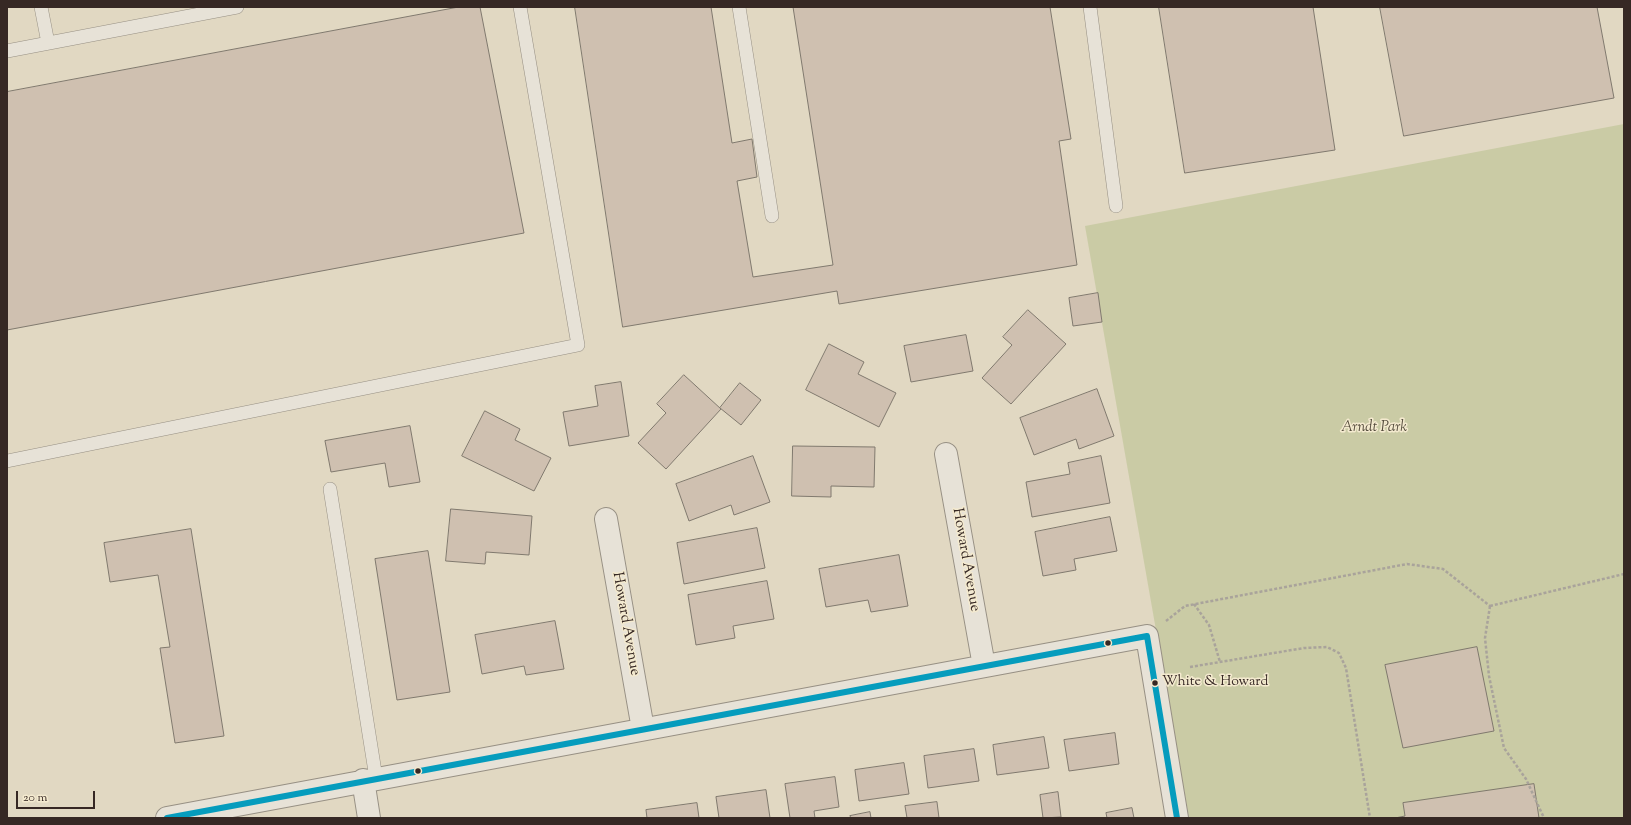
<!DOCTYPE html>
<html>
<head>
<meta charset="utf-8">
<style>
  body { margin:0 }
  #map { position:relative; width:1631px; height:825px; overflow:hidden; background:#e1d8c2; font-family:"Sorts Mill Goudy",serif }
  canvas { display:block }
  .frame { position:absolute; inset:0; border:8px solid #362824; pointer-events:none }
  .scale { position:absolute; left:16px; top:791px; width:79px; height:18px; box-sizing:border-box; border:2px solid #362824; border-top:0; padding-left:5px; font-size:12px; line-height:14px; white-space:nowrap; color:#362824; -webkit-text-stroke:3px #f4eacf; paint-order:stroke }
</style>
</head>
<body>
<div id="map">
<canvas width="1631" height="825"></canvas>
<div class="frame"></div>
<div class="scale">20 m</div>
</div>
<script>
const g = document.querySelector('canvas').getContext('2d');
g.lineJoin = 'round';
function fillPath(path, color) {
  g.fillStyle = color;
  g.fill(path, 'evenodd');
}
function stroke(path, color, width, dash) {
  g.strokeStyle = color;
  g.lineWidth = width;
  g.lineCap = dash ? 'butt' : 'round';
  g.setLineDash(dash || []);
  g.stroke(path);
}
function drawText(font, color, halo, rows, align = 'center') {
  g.font = font + ' "Sorts Mill Goudy",serif';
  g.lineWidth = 3;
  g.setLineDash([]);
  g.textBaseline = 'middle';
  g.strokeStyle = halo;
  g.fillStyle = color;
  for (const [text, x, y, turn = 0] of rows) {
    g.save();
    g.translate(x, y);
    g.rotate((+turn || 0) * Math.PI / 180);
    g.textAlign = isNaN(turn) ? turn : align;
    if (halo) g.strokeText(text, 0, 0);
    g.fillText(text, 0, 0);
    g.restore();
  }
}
fillPath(new Path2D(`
  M1624,124V818H1189L1085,226Z`), '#cacba5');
const building = new Path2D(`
  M459,7H480L524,233L7,330V92Z
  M575,7H711L732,143L752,139L757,177L737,181L753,277L833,265L793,7H1050L1071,139L1059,141L1077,265L839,304L837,291L623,327Z
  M1159,7H1313L1335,150L1185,173Z
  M1380,7H1597L1614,98L1404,136Z
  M1098,293L1102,322L1073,326L1069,298Z
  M1028,310L1066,344L1011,404L982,378L1012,345L1003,337Z
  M966,335L973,371L911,382L904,346Z
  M829,344L864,362L858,374L896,393L879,427L806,390Z
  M684,375L721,409L666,469L638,443L666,413L657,404Z
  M621,382L629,436L569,446L563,412L598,406L595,386Z
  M740,383L761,400L741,425L720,408Z
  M1097,389L1114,436L1079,449L1076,439L1034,455L1020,418Z
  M485,411L520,429L515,440L551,458L534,491L462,456Z
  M410,426L420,482L389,487L385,463L331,472L325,441Z
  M793,446L875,447L874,487L831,486V497L792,496Z
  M753,456L770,502L734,515L731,505L689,521L676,484Z
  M1101,456L1110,503L1032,517L1026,482L1070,474L1068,463Z
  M451,509L532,516L529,555L486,552L485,564L446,561Z
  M1110,517L1117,551L1074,559L1076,570L1043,576L1035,532Z
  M757,528L765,568L684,584L677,543Z
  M191,529L224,736L175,743L160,648L170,647L158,575L110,582L104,543Z
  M428,551L450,692L397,700L375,559Z
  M899,555L908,606L871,612L868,600L826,607L819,569Z
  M767,581L774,619L733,626L735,638L696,645L688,595Z
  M555,621L564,669L526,675L524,666L482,674L475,635Z
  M1477,647L1494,731L1403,748L1385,665Z
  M1115,733L1119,764L1069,771L1064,740Z
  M1044,737L1049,768L997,775L993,745Z
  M974,749L979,781L928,788L924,756Z
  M904,763L909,794L859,801L855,770Z
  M835,777L839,807L814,811L815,818H790L785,784Z
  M1534,784L1539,818H1395L1405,816L1403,803Z
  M766,790L770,818H719L716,797Z
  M1058,792L1061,817L1043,818L1040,795Z
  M937,802L939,818H907L905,806Z
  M697,803L699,818H647L646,810Z
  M1132,808L1134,818H1107L1106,813Z
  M870,812L871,818H851L850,816Z`);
fillPath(building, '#cfc0b0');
stroke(building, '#80796e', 1);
const lane = new Path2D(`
  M41,7L48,43
  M739,7L772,216
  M1090,7L1116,206
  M7,51L237,7
  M7,461L578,345L520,7
  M330,489L376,778`);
const street = new Path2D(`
  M946,454L984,666
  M606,519L643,729
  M363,780L369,818
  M167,818L1147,636L1177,818`);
stroke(lane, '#979084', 14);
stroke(street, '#979084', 24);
stroke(new Path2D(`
  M1194,604L1209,625L1220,662
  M1490,606L1485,638L1489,676L1504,748L1526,779L1544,818
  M1490,606L1624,574
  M1166,621L1185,606L1407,564L1443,569L1490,606
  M1190,667L1304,648L1327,647L1339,653L1346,668L1370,818`), '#a9a39b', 2.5, [3, 2]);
stroke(lane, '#e7e2d7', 13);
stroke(street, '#e7e2d7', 22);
stroke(new Path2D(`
  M1147,636L1177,818
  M167,818L1147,636`), '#059cbd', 6);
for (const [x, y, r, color] of [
  [1108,643,3.5,"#362824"],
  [1155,683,3.5,"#362824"],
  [418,771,3.5,"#362824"]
]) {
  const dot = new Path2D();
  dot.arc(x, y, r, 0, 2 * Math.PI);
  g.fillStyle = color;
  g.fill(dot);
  stroke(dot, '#f4eacf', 1.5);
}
drawText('14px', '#362824', '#f4eacf', [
  ["White & Howard",1162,683]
], 'left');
drawText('italic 15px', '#564e3e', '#f4eacf', [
  ["Arndt Park",1374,428]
]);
drawText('15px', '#362824', '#f4eacf', [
  ["Howard Avenue",965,560,80],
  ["Howard Avenue",625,624,80]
]);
</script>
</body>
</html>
